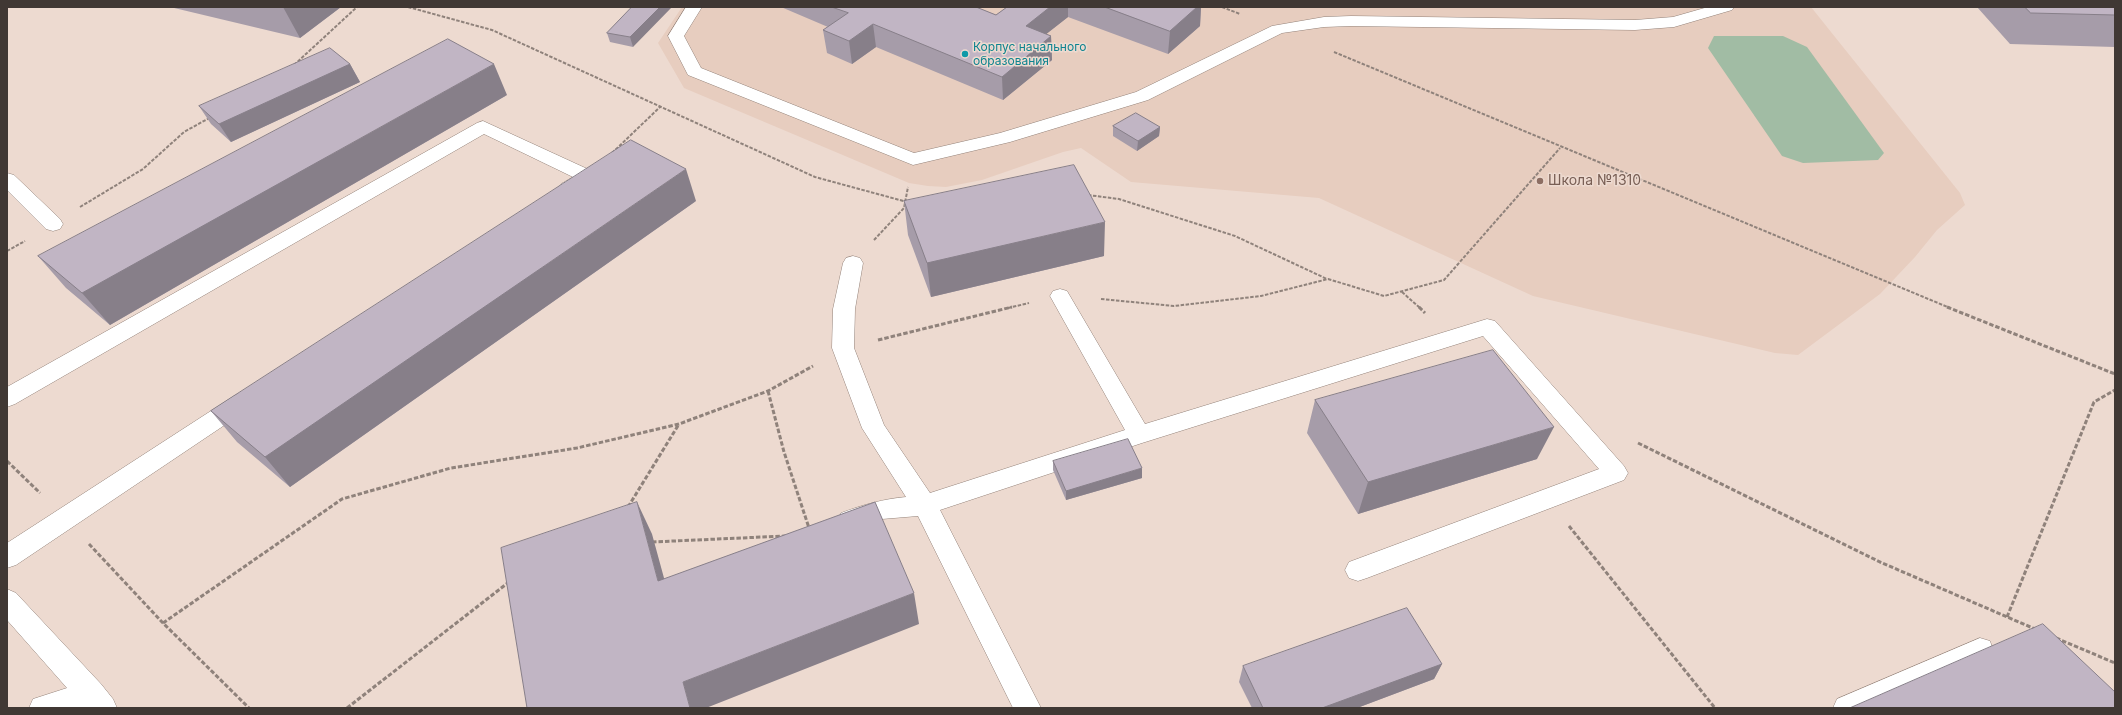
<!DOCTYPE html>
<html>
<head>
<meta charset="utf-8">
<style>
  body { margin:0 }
  #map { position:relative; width:2122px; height:715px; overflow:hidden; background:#eddad0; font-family:Inter,sans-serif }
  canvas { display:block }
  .frame { position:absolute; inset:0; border:8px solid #403834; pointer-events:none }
</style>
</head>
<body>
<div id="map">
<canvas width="2122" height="715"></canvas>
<div class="frame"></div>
</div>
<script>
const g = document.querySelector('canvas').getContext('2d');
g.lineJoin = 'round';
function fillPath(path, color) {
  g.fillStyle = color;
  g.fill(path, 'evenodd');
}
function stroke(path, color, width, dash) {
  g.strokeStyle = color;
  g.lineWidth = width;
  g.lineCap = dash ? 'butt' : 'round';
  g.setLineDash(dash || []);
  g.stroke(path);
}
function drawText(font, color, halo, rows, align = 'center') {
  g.font = font + ' Inter,sans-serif';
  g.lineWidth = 3;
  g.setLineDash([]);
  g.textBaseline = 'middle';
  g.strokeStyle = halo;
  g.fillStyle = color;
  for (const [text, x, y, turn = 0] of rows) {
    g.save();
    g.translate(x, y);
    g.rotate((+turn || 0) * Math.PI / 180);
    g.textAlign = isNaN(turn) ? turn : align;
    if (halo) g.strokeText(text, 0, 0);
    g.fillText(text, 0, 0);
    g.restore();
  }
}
fillPath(new Path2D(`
  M682,7H1811L1960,193L1965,205L1937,230L1915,257L1880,294L1798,355L1775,353L1533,296L1319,198L1131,182L1081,148L1063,152L982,180L946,187L928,186L909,183L684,88L658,43Z`), '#e7cdbf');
fillPath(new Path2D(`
  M1714,36H1783L1807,47L1884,153L1878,160L1803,163L1782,156L1708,48Z`), '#a1bca4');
const minor = new Path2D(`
  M686,7H702L684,36L701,68L914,153L1000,133L1136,92L1272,26L1324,17L1351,16L1635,20L1673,17L1708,7H1734L1732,10L1674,27L1635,30L1351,26L1324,27L1282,33L1148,100L1010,142L913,165L688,75L668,36Z
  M483,121L594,172L596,176C590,186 573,196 561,192L558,188L561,184L573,177L484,134L15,404L7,407V387L477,123Z
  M7,173L14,175L60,219L63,224L60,229L53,231L46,229L7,190Z
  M853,256L860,258L863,263L855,309L854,348L884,425L930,493L1125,430L1050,296L1053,291L1060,289L1067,291L1145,424L1487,319L1495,321L1624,466L1628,473L1624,480L1367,578L1358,581L1349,578L1345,570L1349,562L1599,469L1483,336L1142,443L940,510L1041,708H1013L918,516L882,519L850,530L841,527L838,520L841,513C863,505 883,499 906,497L862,428L832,348L833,309L843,263L846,258Z
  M242,393L250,396L253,402L250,408L16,565L7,568V543L234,396Z
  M7,589L16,593L101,684L113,699L117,708H29L33,699L67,688L7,620Z
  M1980,638L1990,641L1993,650L1990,659L1878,708H1833L1837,699Z`);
stroke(minor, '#94837a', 1);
stroke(new Path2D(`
  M408,7L492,30L815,177L907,202
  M1222,7L1240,14
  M1334,52L1950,308
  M294,65L357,7
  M612,153L660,107
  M1088,195L1119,199L1235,236L1327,279
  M80,207L143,169L184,132L211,117
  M874,240L904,208L908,187
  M7,251L25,241
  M1402,292L1420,308
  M1101,299L1174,306L1261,296L1328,279L1384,296L1444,280L1560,148
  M1008,308L1029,303`), '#8f827b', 2, [3.5, 1.5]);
stroke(new Path2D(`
  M1419,307L1425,313
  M1947,307L2115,374
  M878,340L1012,307
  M768,391L784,452L809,528
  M1638,443L1880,562L2035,629
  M7,461L40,493
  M628,507L679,424
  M1569,526L1715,708
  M652,542L785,536
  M89,544L163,623L249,708
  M2007,617L2094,402L2115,390
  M163,623L342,499L451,468L577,448L679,424L768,391L813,366
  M2056,638L2115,663
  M347,708L509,582`), '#8f827b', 3, [4.5, 2]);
fillPath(minor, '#fff');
fillPath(new Path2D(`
  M170,7H341L300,38Z
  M632,7L633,47L610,42L607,33Z
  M781,7H976L996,15L1007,7H1201L1200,26L1168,54L1068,17L1046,34L1051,36L1052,60L1003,100L876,47L852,64L827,53L823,30L828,27Z
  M1977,7H2115V47L2010,44Z
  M350,64L360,82L231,142L211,124L199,106Z
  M507,95L110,325L66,288L38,256Z
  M1113,126L1160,127L1159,136L1137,151L1113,136Z
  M696,201L290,487L237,442L211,411Z
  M904,201L1104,256L931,297L908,235Z
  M1315,400L1537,459L1358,514L1307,433Z
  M1053,461L1142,478L1066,500L1053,470Z
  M1442,664L1434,679L1357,708H1252L1239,682L1243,666Z`), '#a69ca9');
fillPath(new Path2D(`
  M283,7H341L300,38Z
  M660,7H672L633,47L630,37Z
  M1050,7H1068V17L1026,50V26Z
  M1197,7H1201L1200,26L1168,54L1170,31Z
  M873,24L876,47L852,64L849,41Z
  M1051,36L1052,60L1003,100L1002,77Z
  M350,64L360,82L231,142L219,124Z
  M494,64L507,95L110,325L82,293Z
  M1160,127L1159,136L1137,151L1138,141Z
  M686,169L696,201L290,487L265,457Z
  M1105,222L1104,256L931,297L927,263Z
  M1554,427L1537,459L1358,514L1368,482Z
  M1142,468V478L1066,500V491Z
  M637,502L652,534L673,611L658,581Z
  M914,593L919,624L706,708H690L683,682Z
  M1442,664L1434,679L1357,708H1322Z`), '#877f89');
const building = new Path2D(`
  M632,7H660L630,37L607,33Z
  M832,7H976L996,15L1007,7H1050L1026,26L1051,36L1002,77L873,24L849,41L823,30L848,13Z
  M1105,7H1197L1170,31Z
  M2025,7H2115V15L2031,13Z
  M448,39L494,64L82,293L38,256Z
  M330,48L350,64L219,124L199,106Z
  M1136,113L1160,127L1138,141L1113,126Z
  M631,140L686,169L265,457L211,411Z
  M1074,165L1105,222L927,263L904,201Z
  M1493,350L1554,427L1368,482L1315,400Z
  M1128,439L1142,468L1066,491L1053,461Z
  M637,502L658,581L875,502L914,593L683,682L690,708H527L501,548Z
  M1407,608L1442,664L1322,708H1263L1243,666Z
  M2043,624L2115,692V708H1850Z`);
fillPath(building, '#c1b5c4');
stroke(building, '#877f89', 1);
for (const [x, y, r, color] of [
  [965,54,4,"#0f9aa8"],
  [1540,181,4,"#8d6e63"]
]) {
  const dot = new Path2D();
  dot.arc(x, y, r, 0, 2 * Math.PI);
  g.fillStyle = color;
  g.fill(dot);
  stroke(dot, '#eddad0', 1.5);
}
drawText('12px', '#0d838f', '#eddad0', [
  ["Корпус начального",973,47],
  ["образования",973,61]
], 'left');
drawText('14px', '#785e54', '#eddad0', [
  ["Школа №1310",1548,181]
], 'left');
</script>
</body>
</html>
